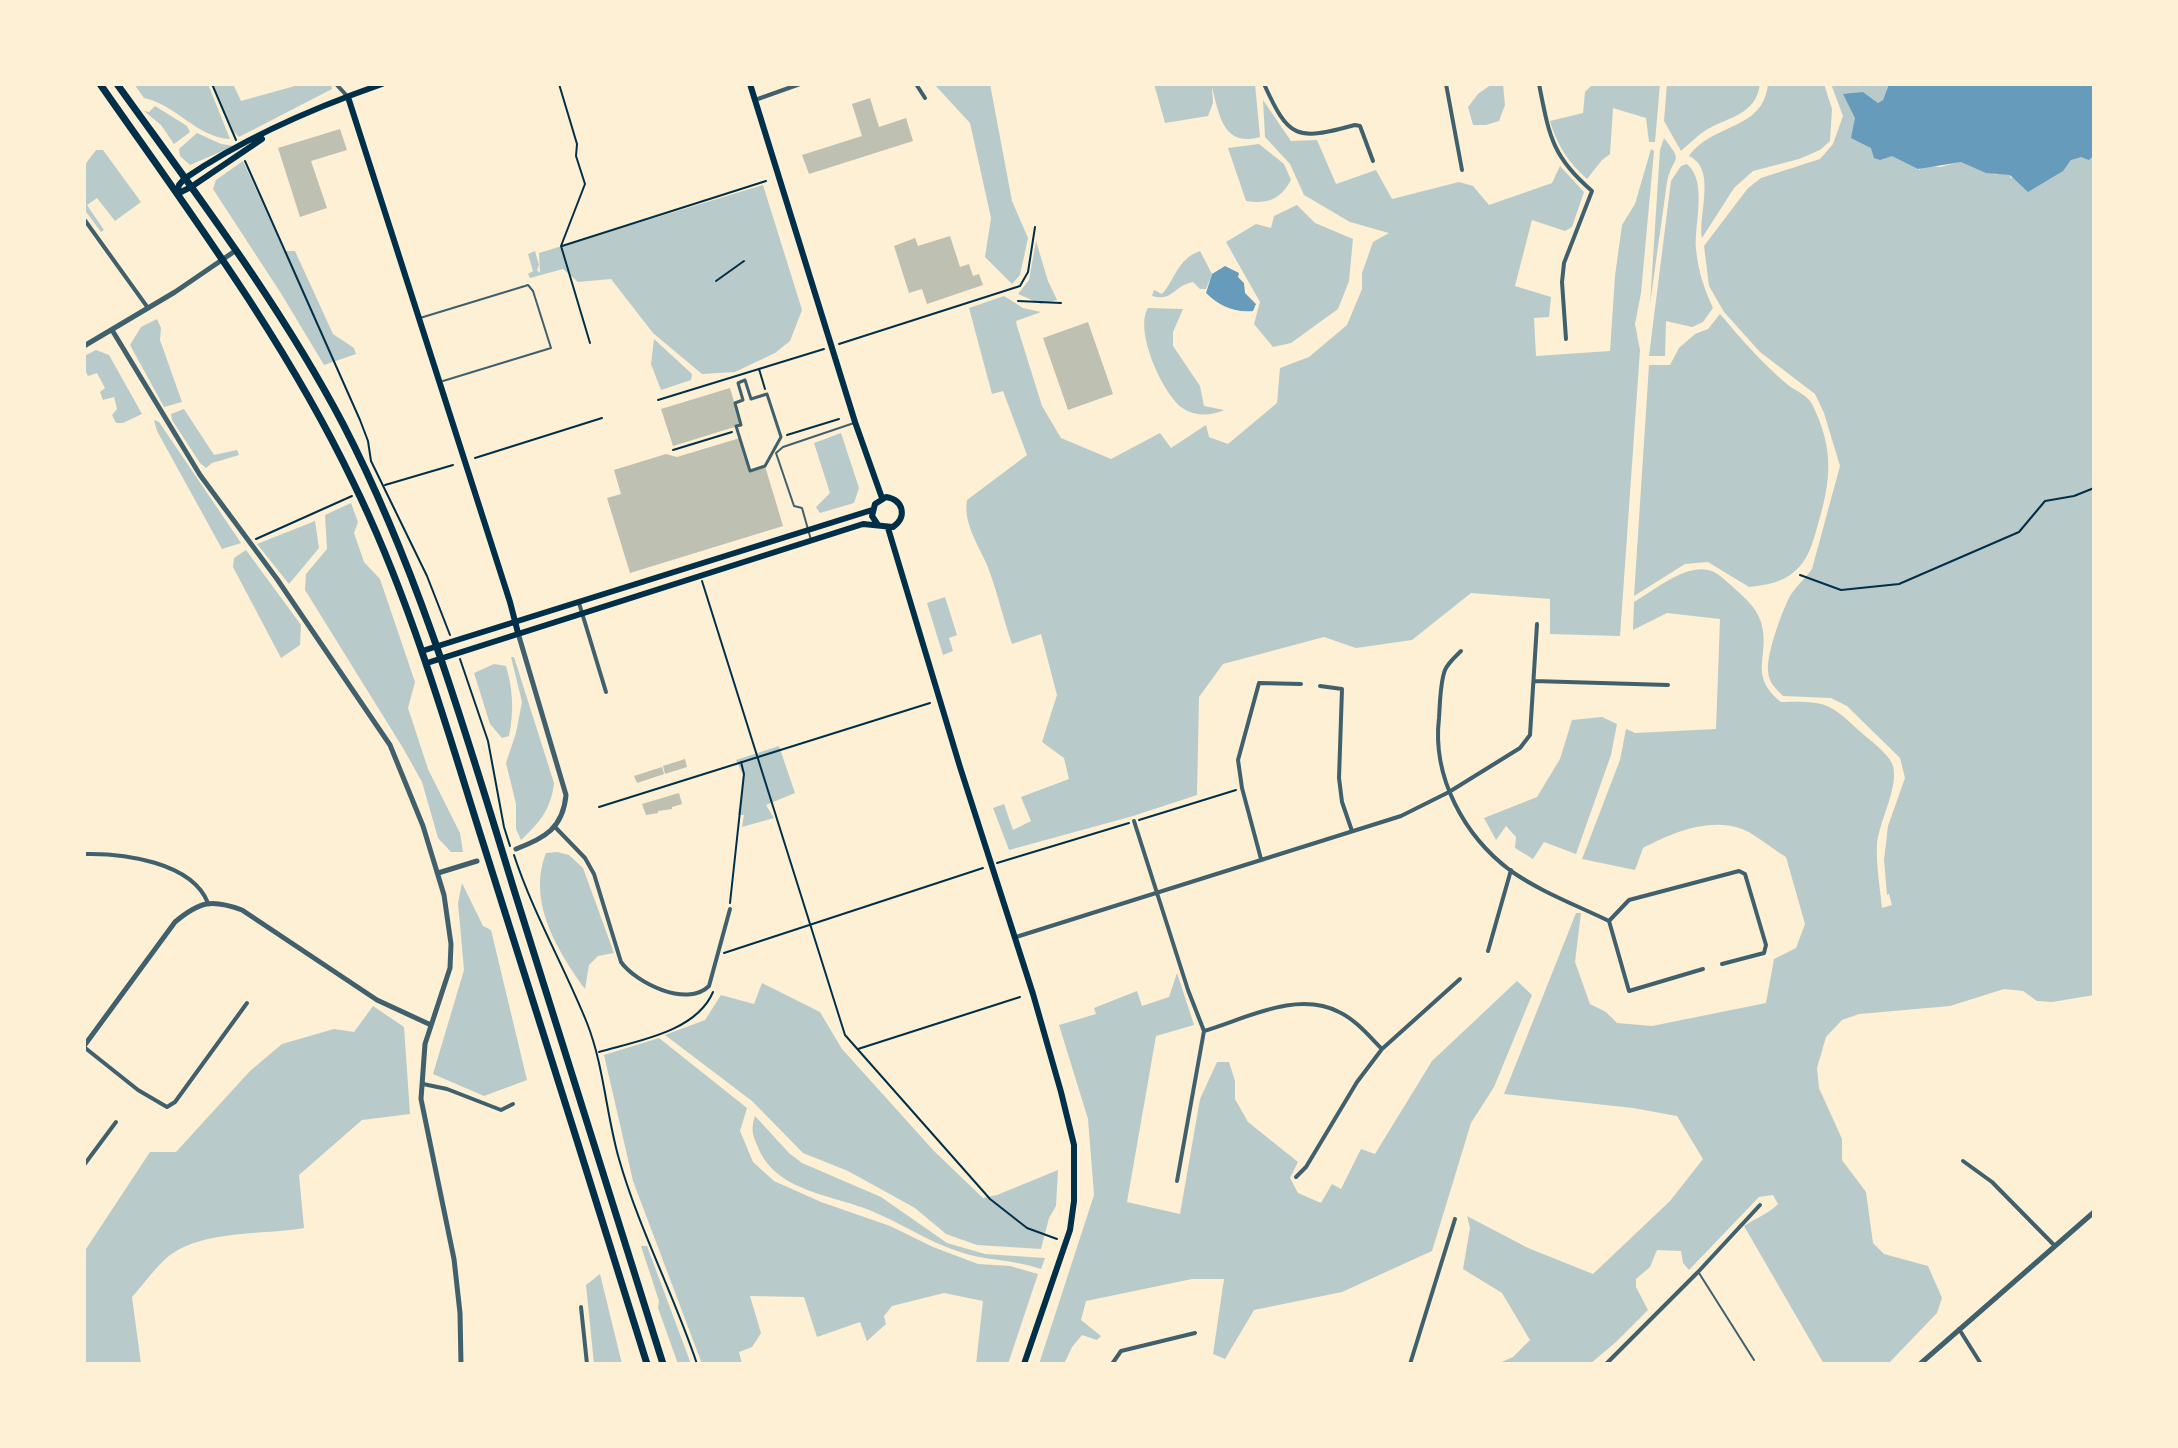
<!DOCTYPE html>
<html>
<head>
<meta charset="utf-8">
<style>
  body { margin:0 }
  #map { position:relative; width:2178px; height:1448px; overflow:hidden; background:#fdf0d5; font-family:Cabin,sans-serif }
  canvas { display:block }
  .frame { position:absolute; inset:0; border:86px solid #fdf0d5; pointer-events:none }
</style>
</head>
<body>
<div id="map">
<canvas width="2178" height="1448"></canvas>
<div class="frame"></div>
</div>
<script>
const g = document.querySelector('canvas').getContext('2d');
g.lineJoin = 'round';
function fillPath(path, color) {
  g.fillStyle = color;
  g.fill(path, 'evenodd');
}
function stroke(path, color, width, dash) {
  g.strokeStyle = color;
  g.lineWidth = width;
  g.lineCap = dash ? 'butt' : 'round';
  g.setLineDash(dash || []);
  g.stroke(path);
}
fillPath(new Path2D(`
  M134,84H208L230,139C198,138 175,104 144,98Z
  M213,84H233L241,101L302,84H331L332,89L239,137L234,132Z
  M934,84H990L1012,201L1028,238L1020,275L1012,284L985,257L991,218L970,123Z
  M1154,84H1255L1260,137C1223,148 1219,114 1212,87L1213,103L1208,116L1165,123Z
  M1492,84H1503L1505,105L1499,121L1486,125H1473L1468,107L1478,94Z
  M1593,84H1660L1655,142H1649L1646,118L1613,108L1610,154L1602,160L1587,179C1568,162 1557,145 1550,121L1583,113L1585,92Z
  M1667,84H1760C1756,115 1728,117 1706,130C1697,136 1689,144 1681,151L1664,121Z
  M1768,84H1824L1832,109L1830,141L1820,150L1799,159L1753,171L1734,188L1702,238C1698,214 1717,169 1689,156C1714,122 1763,131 1768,84Z
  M1831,84H1889L1883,100L1878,103L1863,92L1886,152L1920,170L1921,165L1940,167L1963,161L1984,169V172L1987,171L1997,175L1995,170L2011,175L2010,178L2067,165L2073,158L2094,154V995L2052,1002L2037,1001L2023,991L2004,989L1950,1006L1859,1014L1842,1020L1826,1037L1817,1068L1819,1088L1842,1139V1160L1866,1192L1873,1243L1884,1254L1928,1266L1942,1298L1937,1313L1888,1364H1824L1744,1226C1756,1218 1768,1214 1778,1204L1773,1195L1759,1197L1689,1270L1683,1263L1681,1251L1657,1250L1650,1267L1636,1279V1287L1648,1310L1616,1342L1590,1364H1497L1513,1357L1530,1340L1502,1293L1463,1269L1470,1228L1467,1216L1528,1248L1593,1274L1670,1201L1703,1159L1677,1116L1633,1108L1504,1094L1576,913H1581L1575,962L1590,1004L1606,1012L1617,1023L1652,1026L1766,1003L1774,959L1796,948L1805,924L1786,857C1772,849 1757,835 1742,829C1709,817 1672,833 1643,848L1635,870L1582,859L1620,760L1626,729L1635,733L1716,729L1720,619L1667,613L1633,630L1634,602C1655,590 1684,565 1708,570C1718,572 1727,582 1734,588C1745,598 1756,607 1761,622C1771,656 1747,675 1781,702C1835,700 1831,707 1869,739C1877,746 1890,756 1893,766C1899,788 1878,823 1877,845C1876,866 1880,887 1882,908L1892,905L1889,894L1887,895L1884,860L1888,826L1905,778L1900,758L1847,706L1831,698L1783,696C1776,689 1768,682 1768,670C1767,653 1781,614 1789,598C1794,588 1805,579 1812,569L1840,466L1824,413L1815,394L1760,352L1724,312L1709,286L1704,246L1748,188L1761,178L1820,159L1833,144L1843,116Z
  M1263,100L1291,141L1317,140L1336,184L1376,170L1392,199L1459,182L1473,186L1489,205L1552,183L1560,166L1584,192L1572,227L1565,231L1532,220L1515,286L1551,297L1549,317L1534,318L1536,356L1610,351L1615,276L1622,225L1635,204L1651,149L1654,151L1641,293L1635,324L1640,350L1620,636L1550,634V599L1471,593L1412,640L1356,648L1324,637L1223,664L1199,697L1197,795L1133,816L1009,850L993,808L1004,804L1013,830L1031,821L1021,797L1069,779L1064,758L1042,742L1057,695L1041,634L1012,644C1003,618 997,590 987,565C978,544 963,523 967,500L1027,455L1003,391L992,394L969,308L1004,296L1023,308L1041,312L1016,321L1017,326L1042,406L1061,438L1111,459L1160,433L1171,448L1206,425L1209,437L1228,444L1277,403L1280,368L1309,357L1347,325L1362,289V273L1373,242L1389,233L1350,222L1304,195L1290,164L1265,137Z
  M155,106L187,126L190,132L174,144L161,125L144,111L149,112Z
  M197,133L221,144L234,146L190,165L180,156L179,149Z
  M1664,138C1685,165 1673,154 1667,182L1650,304L1660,150Z
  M1259,144L1284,164L1291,180C1280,200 1268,204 1246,201L1228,148Z
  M96,150H103L141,202L115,221L97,198L87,205L104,230L101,232L84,209V166Z
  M243,161L284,251H295L333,334L354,348L356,354L324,365L282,295L213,189L216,180Z
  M1687,164C1708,182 1694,224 1696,249C1698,270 1704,289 1713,308L1703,322L1692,327L1666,321L1665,356H1649L1671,181L1681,166Z
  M763,185L802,310L790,341L775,353L735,372L702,374L653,333L611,279L578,282L563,269L530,278L528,274L533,271L528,254L535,251L539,265L537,270L540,273L539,253Z
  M1297,205L1315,223L1353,239L1349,281L1338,309L1291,343L1273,347L1254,324L1260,302L1226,242L1256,224L1271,228L1274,216Z
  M1036,241L1048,281L1057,300L1041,304L1018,294L1029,280Z
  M1200,251L1212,274L1206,289H1200L1193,282C1173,286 1173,302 1152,296L1154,290L1162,294C1175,280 1177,259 1200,251Z
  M1148,308L1183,309L1173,332V346L1200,386L1204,406L1224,410C1211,416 1194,417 1181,407C1162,392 1134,330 1148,308Z
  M1720,314C1741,339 1763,364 1788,385C1796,391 1807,395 1812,404C1835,451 1831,480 1817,528C1812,545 1808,560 1795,571C1782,583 1766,585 1749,587L1708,562L1685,564L1634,596L1649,365H1670L1679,348L1695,334L1708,329Z
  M157,319L161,328L160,340L182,402L164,407L130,345L141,327Z
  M654,339L692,374L691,380L661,390L651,364Z
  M96,350L109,355L142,414L123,423H116L112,415L117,409L114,397L103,400L100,392L105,388L97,373L88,376L84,368V356Z
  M184,409L214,455L237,450L239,455L212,463L206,468L200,463L172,420L171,414Z
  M154,420L159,422L241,543L222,549L157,431Z
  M841,433L859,488L854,503L820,513L816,507L830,493L814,443Z
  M351,503L358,522L354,533L364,562L380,579L415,682L408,708L428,769L460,833L463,852H451L438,838L422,782L403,748L305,590L306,574L327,549L325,515Z
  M315,521L319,548L289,584L257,544Z
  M246,550L301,625L300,645L281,658L233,567L234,558Z
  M945,597L957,635L949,638L953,651L943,655L927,603Z
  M511,657H514L554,783C551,809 540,822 521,840L516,829V804L506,763L516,733L522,702Z
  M494,664L506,666C513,690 514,711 509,736L502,738L490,724L474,673Z
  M1602,717L1617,724L1611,755L1576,854L1544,842L1533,859L1515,848L1516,837L1506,826L1496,840L1484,818L1537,797L1560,759L1572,720Z
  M779,746L795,793L766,805L774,818L742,827L744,815H738L743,775L736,760Z
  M557,852L569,855L583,868L614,953L598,956L589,965L585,989C557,950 527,901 546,853Z
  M462,883L483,926L491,930L527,1080L484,1096L433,1074L464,970L458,903Z
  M1177,973L1194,1025L1156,1036L1127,1202L1180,1214L1200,1099L1217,1062H1229L1235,1081V1099L1248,1122L1298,1162L1290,1178L1298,1193L1321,1203L1332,1184L1341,1189L1361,1149L1375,1154L1432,1061L1517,981L1532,995L1494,1087L1471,1123L1432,1251L1342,1292L1254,1310L1225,1359L1213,1354L1224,1279H1192L1086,1301L1081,1320L1101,1336L1097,1340L1082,1335L1072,1347L1064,1364H1039L1094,1195L1088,1119L1059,1025L1096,1014L1094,1008L1137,991L1142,1006L1169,997Z
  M762,983L820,1012L842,1049L934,1151L983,1198L997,1195L1058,1170L1056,1206L1049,1218L1041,1249L977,1245L946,1234L915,1208L848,1171L803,1153L752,1101L665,1035L705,1020L721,995L754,1004Z
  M373,1006L404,1027L410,1114L362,1120L299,1175L304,1228C263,1235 204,1230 170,1255C156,1266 144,1284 132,1297L141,1364H84V1252L150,1152H176L250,1071L282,1044L334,1029L354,1032Z
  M659,1038L747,1108L740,1131L753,1162L774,1181L821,1202L890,1226L933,1247L978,1264L1010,1266L1038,1274L1008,1364H976L983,1301L944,1293L892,1306L884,1316L886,1324L867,1341L860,1322L817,1337L804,1297L750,1296L761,1333L752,1347L739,1352L742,1364H702L633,1181L604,1055Z
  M755,1116L789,1153L802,1163L881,1197L947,1243L985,1254L1045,1258L1041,1269C1013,1259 984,1261 957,1251C928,1241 902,1224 874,1212C833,1194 775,1193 757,1145C752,1134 751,1128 755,1116Z
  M641,1246H647L691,1364H678L658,1308L659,1301Z
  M600,1274L622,1364H594L586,1285Z`), '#b9caca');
fillPath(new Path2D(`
  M1889,84H2094V155L2089,160L2081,157L2071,160L2063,171L2028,192L2010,175L1986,173L1961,162L1918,169L1892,156L1880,160L1874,158L1871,148L1851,138L1855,118L1843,94L1863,92L1878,103L1883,100Z
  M1225,266L1239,273L1238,277L1244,283L1245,293L1256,304L1253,311C1235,313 1219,306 1206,293L1212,274Z`), '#669bbc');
fillPath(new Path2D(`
  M870,98L879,127L906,118L913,141L809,174L802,155L862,136L852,104Z
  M340,129L347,150L311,161L327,208L300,217L278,148Z
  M950,236L960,267L969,264L973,276L979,274L983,285L927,304L922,289L909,293L894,246L915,238L918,246Z
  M1088,322L1113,394L1068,410L1043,338Z
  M730,388L741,425L673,446L661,409Z
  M740,438L750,471L765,466L783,526L630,573L607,498L621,494L614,470L666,454L677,457Z
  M685,759L687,767L665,774L663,766Z
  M662,767L664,774L637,783L634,776Z
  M679,793L682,804L672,807V809L658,811V813L646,815L642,804Z`), '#bec0b2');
stroke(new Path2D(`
  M212,84L236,140
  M559,84L577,144L576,156L585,184L561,246L590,343
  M245,161L360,420L368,441L371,461L427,576L450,635
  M562,246L766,181
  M716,281L744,261
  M1018,301L1061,303
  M839,344L1020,286L1028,272L1035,227
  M759,369L765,389
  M658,400L824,349
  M787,435L839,419
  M673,450L732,432
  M475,458L602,418
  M385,485L453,465
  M256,539L352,496
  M1800,575L1841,590L1899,584L2019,532L2045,501L2074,496L2094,488
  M702,581L845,1035L990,1199L1027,1228L1057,1239
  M460,659L488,741L504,827L510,846
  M599,807L930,703
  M1139,820L1236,790
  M514,855C533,913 564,966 587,1023C604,1066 606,1114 619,1159C639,1229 674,1295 697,1364
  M997,863L1129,823
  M730,903L744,774L741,762
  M724,953L983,868
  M858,1049L1020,997
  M599,1052C637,1041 696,1032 713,992`), '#003049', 2);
stroke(new Path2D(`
  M420,318L525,286L528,285L533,291L551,348L443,381
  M811,540L802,508L794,506L776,453L783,447L854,423
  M1699,1273L1754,1360`), '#3f606c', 2);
stroke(new Path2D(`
  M745,380L751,399L767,394L781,437L765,466L750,471L736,426L741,425L735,403L743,400L738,383Z`), '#3f606c', 3);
stroke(new Path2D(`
  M336,84L348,97
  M916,84L925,98
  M1264,84C1289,139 1296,141 1355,125L1360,126L1373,161
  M1446,84L1462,170
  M1539,84C1549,134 1551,156 1592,191L1564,263L1562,282L1566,339
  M755,100L800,84
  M84,219L148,308
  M579,603L606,692
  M1461,651C1456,656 1448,663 1445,670C1440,683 1440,704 1439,718C1432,777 1464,836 1511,871C1541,892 1576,905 1609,921L1629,900L1739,871L1745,874L1766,945L1764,953L1722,964
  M1534,681L1668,685
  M1320,686L1342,689L1339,778L1342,802L1352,831
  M1134,821L1188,990L1204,1031L1177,1181
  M556,828L585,858L594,874L621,962C636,983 687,1008 709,986L730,909
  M84,854C123,853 192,862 208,903
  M1261,859L1242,788L1238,760L1259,683L1301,684
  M1609,921L1629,991L1703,969
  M1016,937L1401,816L1449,792L1520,748L1530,735L1537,624
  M1488,951L1511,870
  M1204,1031C1245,1019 1297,990 1339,1012C1356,1020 1369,1036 1382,1049
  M84,1047L138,1090L167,1107L175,1102L247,1003
  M423,1084L447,1089L501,1110L513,1104
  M1963,1161L1992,1182L2055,1246
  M84,1165L116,1122
  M1296,1177L1306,1167L1357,1082L1382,1049L1460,979
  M581,1307L587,1364
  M1959,1329L1981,1364
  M1112,1364L1121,1351L1195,1333
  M1410,1364L1455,1219
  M1606,1364L1698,1272L1760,1205`), '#3f606c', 4);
stroke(new Path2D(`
  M112,330L200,475L277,579L390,745L423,826L444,895L451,944L450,968L425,1044L421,1099L454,1259L460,1313L461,1364
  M84,346L175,292L235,251
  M516,849C545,838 563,828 566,795L518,633
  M438,873L477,861
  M84,1046L175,922C200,901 212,899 242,910L377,1000L431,1025
  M1920,1364L2094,1212`), '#3f606c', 5);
stroke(new Path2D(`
  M750,84L855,422L882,498
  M348,97L510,602L518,633
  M174,189L181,192L191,187L262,139
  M177,193L179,185L184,179C242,139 316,107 382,84
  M888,528L960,767L1033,994L1061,1092L1074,1145V1201L1070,1230L1024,1364
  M422,651L872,510
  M427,663L863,524L893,527C907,517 904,500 886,497L875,504L872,516L878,525`), '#003049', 6);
stroke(new Path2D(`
  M100,84C190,213 285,340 353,482C410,598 445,723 484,846C539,1019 593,1191 647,1364
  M117,84C196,194 280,304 343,424C420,573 466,734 515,893C564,1050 614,1207 663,1364`), '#003049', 7);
</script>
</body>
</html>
